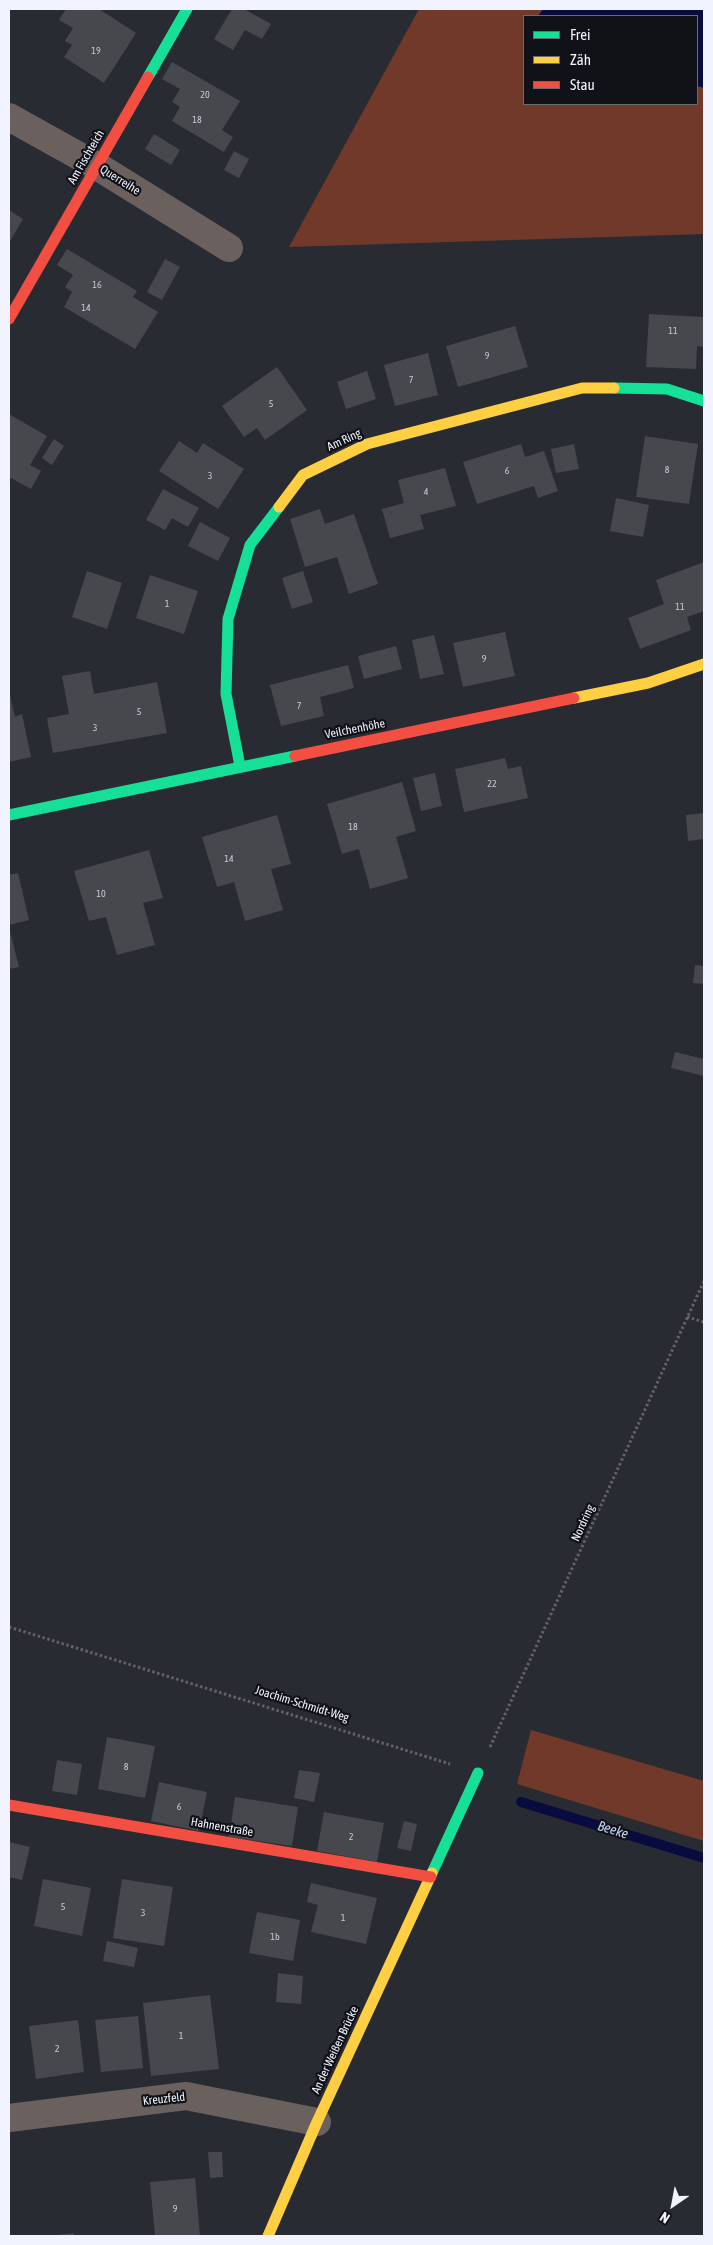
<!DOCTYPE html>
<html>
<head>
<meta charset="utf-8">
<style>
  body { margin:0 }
  #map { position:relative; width:713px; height:2245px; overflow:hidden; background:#292b33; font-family:"Asap Condensed",sans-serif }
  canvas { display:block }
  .frame { position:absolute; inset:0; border:10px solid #f1f4fe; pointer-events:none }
  .legend { position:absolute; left:523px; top:15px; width:175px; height:90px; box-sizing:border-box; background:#101218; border:1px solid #6a6c74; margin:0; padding:6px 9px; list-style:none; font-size:15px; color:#f1f4fe }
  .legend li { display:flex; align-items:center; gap:10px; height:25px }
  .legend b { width:25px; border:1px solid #6a6c74 }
  .north { position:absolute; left:648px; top:2180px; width:50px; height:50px; -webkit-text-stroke:4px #101218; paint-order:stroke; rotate:213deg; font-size:14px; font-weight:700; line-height:20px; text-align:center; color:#f1f4fe }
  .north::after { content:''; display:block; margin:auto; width:18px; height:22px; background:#f1f4fe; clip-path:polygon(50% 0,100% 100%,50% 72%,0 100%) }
</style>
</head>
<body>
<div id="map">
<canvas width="713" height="2245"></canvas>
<div class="frame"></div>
<ul class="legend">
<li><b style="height:6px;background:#16e098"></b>Frei</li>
<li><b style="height:6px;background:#ffcf43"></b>Zäh</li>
<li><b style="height:6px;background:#f24e42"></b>Stau</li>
</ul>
<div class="north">N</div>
</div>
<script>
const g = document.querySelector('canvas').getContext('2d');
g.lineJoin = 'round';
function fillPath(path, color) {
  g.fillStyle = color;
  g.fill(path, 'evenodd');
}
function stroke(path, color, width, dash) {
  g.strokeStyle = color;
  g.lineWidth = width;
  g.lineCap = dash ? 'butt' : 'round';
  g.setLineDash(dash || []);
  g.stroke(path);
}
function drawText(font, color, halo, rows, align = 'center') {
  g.font = font + ' "Asap Condensed",sans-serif';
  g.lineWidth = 4.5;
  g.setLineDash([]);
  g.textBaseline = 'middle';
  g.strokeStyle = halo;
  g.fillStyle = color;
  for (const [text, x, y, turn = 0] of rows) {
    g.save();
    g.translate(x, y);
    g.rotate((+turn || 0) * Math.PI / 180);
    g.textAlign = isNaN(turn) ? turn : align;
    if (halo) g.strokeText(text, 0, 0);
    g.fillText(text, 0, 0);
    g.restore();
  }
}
fillPath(new Path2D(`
  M419,9H704V234L289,247ZM524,16H697V104H524Z
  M531,1730L704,1781V1841L517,1784Z`), '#713929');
fillPath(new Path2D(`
  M543,9H704V88L697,86V16H538Z`), '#090b3e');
stroke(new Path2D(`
  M521,1802L704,1858`), '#090b3e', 10);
fillPath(new Path2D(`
  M66,9H99L136,33L104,83L64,57L72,45L65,41L73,28L59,20Z
  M232,9H244L271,24L262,39L245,30L233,50L214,39Z
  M172,62L240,101L222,130L233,137L224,152L172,121L180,107L172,102L180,89L162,79Z
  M154,134L180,150L171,165L145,149Z
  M234,151L249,159L239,178L224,170Z
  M9,210L23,219L9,243Z
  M67,249L137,291L133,297L158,312L135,349L64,307L72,292L65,287L73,275L57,265Z
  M165,259L180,267L162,300L147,292Z
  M649,314L704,317V347L697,346L696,369L646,367Z
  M515,326L528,367L458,387L446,346Z
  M428,353L438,395L395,406L384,365Z
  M277,367L307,410L265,440L257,428L244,437L222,406Z
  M367,371L376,399L346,409L337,382Z
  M9,414L47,436L30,465L41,471L31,489L9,477Z
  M645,436L698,444L689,504L636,497Z
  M54,439L64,446L52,465L42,458Z
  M179,441L197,453L203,443L244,469L218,509L159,471Z
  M521,444L525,457L544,451L558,491L538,498L534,486L477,504L463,462Z
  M574,444L579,469L556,473L551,449Z
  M445,468L456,506L420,515L424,529L390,538L382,509L404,503L398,480Z
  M163,489L199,508L188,527L172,518L165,530L146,520Z
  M616,498L649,505L643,537L610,531Z
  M320,509L325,524L354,514L378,584L349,594L337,557L305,567L290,519Z
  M200,522L230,538L218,561L188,546Z
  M704,562V611L687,617L691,630L640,649L628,618L664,604L656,580Z
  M87,571L122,583L107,629L72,617Z
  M303,571L313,602L292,609L282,578Z
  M150,575L198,591L184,634L136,618Z
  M505,632L515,676L463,687L453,643Z
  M434,635L444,674L420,679L412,640Z
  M396,646L402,669L364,679L358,656Z
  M348,665L354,688L320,697L324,716L281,726L270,685Z
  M90,671L94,694L157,682L167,733L53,753L47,718L69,714L62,676Z
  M10,695L15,717L22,714L31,757L9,762V696Z
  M505,758L508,769L521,766L528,798L464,812L455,769Z
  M435,773L442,806L421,811L413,778Z
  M402,782L416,831L396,837L408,878L370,889L359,849L342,854L327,804Z
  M704,813V839L688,841L686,815Z
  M277,815L291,864L271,869L283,910L245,921L234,882L217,887L202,837Z
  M149,850L163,898L143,903L155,945L117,955L106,917L89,921L74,871Z
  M18,873L29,920L9,925V875Z
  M9,927L19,967L9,969Z
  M695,965L704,966V984L693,983Z
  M675,1052L704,1059V1076L671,1068Z
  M107,1737L155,1746L145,1798L98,1789Z
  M57,1760L82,1764L77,1795L52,1791Z
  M299,1770L320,1773L314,1802L294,1798Z
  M159,1782L207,1792L199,1831L151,1821Z
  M235,1797L298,1807L292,1846L229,1837Z
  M324,1812L384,1823L377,1862L317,1851Z
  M404,1821L417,1824L411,1851L397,1848Z
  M9,1842L30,1847L22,1880L9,1877Z
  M43,1879L91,1888L82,1936L34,1926Z
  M122,1879L173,1887L164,1946L113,1938Z
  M311,1883L377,1898L366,1944L311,1932L318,1905L307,1902Z
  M257,1912L300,1920L293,1961L249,1953Z
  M107,1941L138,1948L134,1967L103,1961Z
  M278,1973L303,1976L301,2004L276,2002Z
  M210,1995L219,2069L151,2076L143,2003Z
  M138,2016L143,2068L101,2072L95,2020Z
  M78,2020L84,2072L36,2079L29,2026Z
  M208,2152H222L223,2177L210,2178Z
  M195,2178L200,2236H155L150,2182Z
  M74,2233V2236H57V2235Z`), '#46484e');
stroke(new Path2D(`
  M687,1317L704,1322
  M9,1627L450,1764
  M490,1747L704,1281`), '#656163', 3, [2.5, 2.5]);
stroke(new Path2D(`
  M9,117L97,166L229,248
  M9,2118L186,2096L317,2122`), '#6a615f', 28);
stroke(new Path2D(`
  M148,77L187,9
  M614,388L667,389L704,401
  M240,766L226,694L228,619L250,545L279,507
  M9,815L295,756
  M432,1873L478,1773`), '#16e098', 11);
stroke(new Path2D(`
  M279,507L303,475L367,444L582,388H614
  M574,698L648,683L704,664
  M268,2236L317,2122L432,1873`), '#ffcf43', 11);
stroke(new Path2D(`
  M9,319L148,77
  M295,756L574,698
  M9,1805L431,1877`), '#f24e42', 11);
drawText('10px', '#c6c9d2', null, [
  ["19",96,51],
  ["20",205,95],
  ["18",197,120],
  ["16",97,285],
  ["14",86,308],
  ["11",673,331],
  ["9",487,356],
  ["7",411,380],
  ["5",271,404],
  ["8",667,470],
  ["6",507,471],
  ["3",210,476],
  ["4",426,492],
  ["1",167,604],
  ["11",680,607],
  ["9",484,659],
  ["7",299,706],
  ["5",139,712],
  ["3",95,728],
  ["22",492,784],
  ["18",353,827],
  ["14",229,859],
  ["10",101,894],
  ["8",126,1767],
  ["6",179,1807],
  ["2",351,1837],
  ["5",63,1907],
  ["3",143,1913],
  ["1",343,1918],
  ["1b",275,1937],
  ["1",181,2036],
  ["2",57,2049],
  ["9",175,2209]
]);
drawText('12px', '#f1f4fe', '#101218', [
  ["Am Fischteich",86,157,-60],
  ["Querreihe",120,180,32],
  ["Am Ring",344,440,-25],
  ["Veilchenhöhe",355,729,-11],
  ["Nordring",583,1523,-65],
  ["Joachim-Schmidt-Weg",302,1704,17],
  ["Hahnenstraße",222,1827,10],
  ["An der Weißen Brücke",335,2050,-65],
  ["Kreuzfeld",164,2099,-6]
]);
drawText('italic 14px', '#c5d2f6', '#101218', [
  ["Beeke",613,1830,17]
]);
</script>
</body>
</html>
